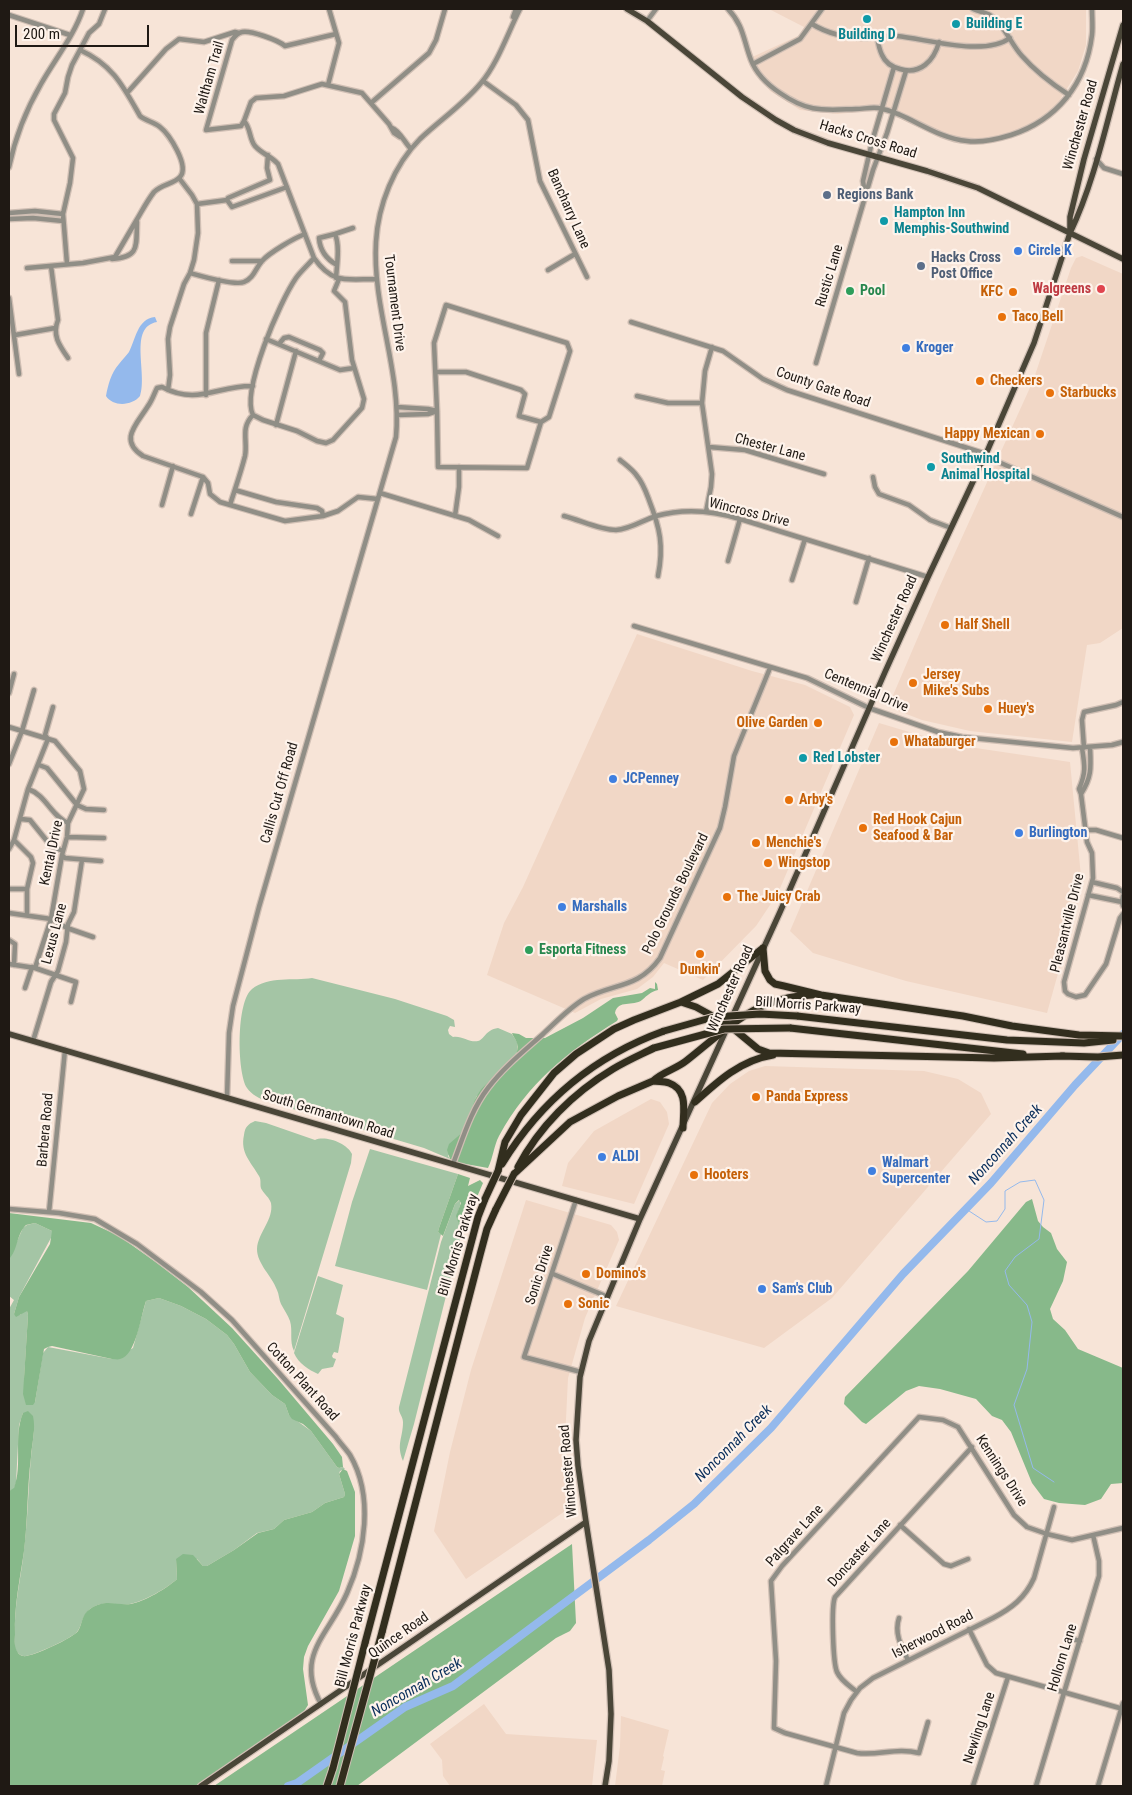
<!DOCTYPE html>
<html>
<head>
<meta charset="utf-8">
<style>
  body { margin:0 }
  #map { position:relative; width:1132px; height:1795px; overflow:hidden; background:#f7e4d7; font-family:"Roboto Condensed",sans-serif }
  canvas { display:block }
  .frame { position:absolute; inset:0; border:10px solid #1f1914; pointer-events:none }
  .scale { position:absolute; left:15px; top:25px; width:134px; height:22px; box-sizing:border-box; border:2px solid #1f1914; border-top:0; padding-left:6px; font-size:15px; line-height:18px; white-space:nowrap; color:#1f1914; -webkit-text-stroke:4px #fef3eb; paint-order:stroke }
</style>
</head>
<body>
<div id="map">
<canvas width="1132" height="1795"></canvas>
<div class="frame"></div>
<div class="scale">200 m</div>
</div>
<script>
const g = document.querySelector('canvas').getContext('2d');
g.lineJoin = 'round';
function fillPath(path, color) {
  g.fillStyle = color;
  g.fill(path, 'evenodd');
}
function stroke(path, color, width, dash) {
  g.strokeStyle = color;
  g.lineWidth = width;
  g.lineCap = dash ? 'butt' : 'round';
  g.setLineDash(dash || []);
  g.stroke(path);
}
function drawText(font, color, halo, rows, align = 'center') {
  g.font = font + ' "Roboto Condensed",sans-serif';
  g.lineWidth = 4.5;
  g.setLineDash([]);
  g.textBaseline = 'middle';
  g.strokeStyle = halo;
  g.fillStyle = color;
  for (const [text, x, y, turn = 0] of rows) {
    g.save();
    g.translate(x, y);
    g.rotate((+turn || 0) * Math.PI / 180);
    g.textAlign = isNaN(turn) ? turn : align;
    if (halo) g.strokeText(text, 0, 0);
    g.fillText(text, 0, 0);
    g.restore();
  }
}
fillPath(new Path2D(`
  M769,9H1086V45L1078,71L1056,106L1032,128L977,143L938,137L893,115L876,110L838,114L800,110L770,91L748,59L800,35L804,27Z
  M1082,256L1123,274V628L1100,643L1087,645L1072,742L970,731L922,720L888,707L939,588L1033,381L1071,268L1076,258Z
  M637,634L752,671L805,685L850,707L854,715L778,893L756,926L703,980L664,963L653,977L637,989L601,999L575,1013L487,975L504,923L523,887Z
  M879,723L916,734L969,747L1070,762L1082,887L1047,1013L906,981L813,953L790,931Z
  M765,1066L924,1071L958,1079L981,1093L991,1114L832,1298L764,1348L616,1306L712,1103L730,1084L749,1071Z
  M651,1099L660,1102L667,1112L669,1124L634,1204L562,1186L568,1163L594,1131Z
  M526,1200L611,1225L617,1232L619,1240L585,1318L568,1378L565,1440L566,1469L571,1507L466,1579L434,1531L450,1452L471,1370Z
  M484,1704L506,1734L597,1740L592,1786H450L443,1776L442,1760L430,1744Z
  M621,1716L669,1730L663,1756L664,1757L661,1770L665,1771L662,1786H615L620,1746Z`), '#f1d7c6');
fillPath(new Path2D(`
  M312,978L395,999L447,1016L454,1020L455,1027L450,1026L448,1030L449,1034L453,1037C461,1035 470,1043 478,1041C484,1040 485,1030 498,1028L512,1034L517,1042V1052L513,1058L476,1097L471,1125L448,1156L450,1159L424,1148L266,1101C259,1098 252,1095 247,1088C237,1072 236,1002 252,989C268,976 294,981 312,978Z
  M255,1121L266,1123L315,1140C325,1135 347,1143 352,1154L351,1163L294,1351C289,1341 293,1331 290,1321C288,1315 284,1310 281,1304C279,1300 279,1294 277,1290C272,1276 257,1264 257,1249C258,1232 274,1220 271,1203C269,1197 265,1195 262,1190C259,1186 262,1181 259,1176C251,1162 240,1153 244,1135C245,1127 248,1124 255,1121Z
  M370,1149L458,1174L439,1228L438,1232L441,1234L427,1290L335,1266L352,1202Z
  M460,1200C462,1207 455,1213 458,1220C459,1224 461,1227 462,1232L414,1424L403,1461C396,1444 403,1438 403,1422C403,1416 398,1413 399,1407L441,1242L455,1204Z
  M35,1223L52,1231V1236L19,1297L14,1314L20,1315L24,1311H27L28,1315L24,1380L35,1402L43,1353L48,1347L112,1359L133,1348L146,1301L159,1298L181,1306L206,1319L227,1335L234,1344L250,1372L272,1395L285,1404L289,1415L311,1431L337,1467L339,1468L343,1467L345,1469L340,1471L339,1474L345,1494L344,1497L325,1503L312,1512L284,1520L274,1529L257,1533L234,1550L207,1566H203L197,1559H176L177,1579C166,1589 144,1601 130,1604C116,1606 104,1599 90,1609C81,1616 83,1624 77,1632C72,1638 29,1658 23,1656C19,1655 16,1651 15,1648C14,1644 15,1637 15,1633C14,1604 21,1578 24,1550C29,1511 28,1471 34,1432L23,1413L19,1425L16,1483L14,1489L9,1491V1309L14,1300L9,1296V1259L23,1228L27,1225Z
  M318,1276L343,1285L336,1314L344,1318V1320L338,1353L334,1352L332,1356L333,1358L336,1359L333,1367L322,1369L318,1374C309,1370 298,1363 294,1353Z`), '#a4c5a5');
fillPath(new Path2D(`
  M655,982L657,984L658,990C650,992 648,995 642,1000C633,1007 618,999 615,1013L618,1019L617,1021C567,1052 528,1083 499,1136C494,1145 493,1158 488,1168L460,1163L450,1159L447,1150L449,1144L471,1125C471,1113 472,1102 480,1091C489,1078 522,1063 517,1043C516,1040 513,1036 512,1033L519,1034L526,1038H545L583,1018L613,998L642,993L650,988L655,989Z
  M458,1174L470,1178L468,1186L480,1180L483,1183L462,1232L456,1216L461,1203L459,1200L455,1204L443,1236L438,1232L439,1228Z
  M1032,1199L1038,1221L1043,1227L1051,1233L1057,1249L1067,1262L1063,1281L1050,1309L1053,1319L1065,1330L1078,1349L1123,1368V1483L1111,1484L1101,1499L1085,1505L1059,1503L1044,1499L1032,1483L1011,1432L1002,1420L992,1416L976,1399L940,1389L919,1386L906,1391L866,1424L862,1422L844,1404L845,1397L968,1271L1026,1202Z
  M9,1213L91,1223L119,1236L157,1263L188,1287L232,1328L278,1379L333,1444L342,1457L343,1467L339,1468L337,1467L311,1431L303,1424L292,1419L289,1415L285,1404L272,1395L250,1372L234,1344L227,1335L206,1319L181,1306L159,1298L146,1301C141,1315 136,1356 120,1359C118,1360 115,1359 112,1359L52,1346L48,1347L44,1349L35,1402L33,1405H26L23,1394L28,1315L27,1311L16,1317L14,1314L19,1297L50,1244L52,1231L35,1223L26,1225C16,1235 18,1250 9,1259Z
  M28,1411L33,1416C36,1430 32,1442 31,1457C27,1488 28,1520 24,1551C20,1579 14,1606 15,1634C15,1638 14,1644 16,1649C17,1652 20,1656 23,1656C30,1658 73,1638 78,1631C83,1623 81,1615 90,1609C106,1598 116,1606 131,1604C145,1601 166,1589 177,1579L176,1559L183,1554L193,1555L203,1566H207L234,1550L258,1533L274,1529L284,1520L312,1512L325,1503L344,1497L345,1494L339,1474L343,1469L347,1471L355,1492V1536L339,1591L308,1646L304,1657L303,1669L308,1705L303,1713L200,1786H9V1491L14,1488C23,1464 13,1437 23,1413Z
  M572,1544L576,1623L570,1631L556,1638L357,1786H214Z`), '#87b98a');
fillPath(new Path2D(`
  M155,317L157,322C128,327 148,373 140,396C132,406 113,407 106,396C108,385 111,373 119,364C122,360 126,356 129,352C136,339 137,319 155,317Z`), '#94b9ec');
stroke(new Path2D(`
  M966,1209L986,1222L997,1221L1005,1209V1191L1020,1182L1035,1180L1044,1200L1039,1239L1015,1257L1005,1271L1009,1285L1027,1305L1032,1322L1027,1369L1014,1405L1033,1468L1054,1482`), '#94b9ec', 1);
stroke(new Path2D(`
  M288,1786L297,1783L405,1707L453,1686L649,1540L694,1504L771,1428L903,1274L991,1183L1075,1085L1123,1034`), '#94b9ec', 8);
const minor = new Path2D(`
  M728,9C744,26 743,39 751,60C756,73 768,85 780,93C809,113 823,110 856,109C863,109 871,107 878,108C908,113 934,138 967,141C981,143 998,139 1011,135C1057,120 1086,84 1092,35C1093,27 1092,17 1092,9
  M973,9C978,11 983,12 988,14C1004,23 1010,43 1022,56C1036,72 1052,84 1069,95
  M9,15L70,35
  M513,17L516,9
  M647,21L656,9
  M812,24C828,34 848,38 867,38C877,38 887,35 897,36C927,39 984,57 1010,38
  M336,34L285,46C278,40 250,30 242,32C237,33 235,36 232,40L206,130L241,126L244,121L251,102L256,98L284,96L322,84L362,93L389,124L394,133L400,137
  M877,36C878,43 879,49 882,55C885,62 892,67 900,69C920,75 934,61 939,42
  M753,64L800,39L822,9
  M483,81L516,105L528,120L540,181L587,277
  M328,85L339,43L329,9
  M127,93L166,49L179,39L204,42L235,32L239,33
  M371,103L429,53L436,40L445,9
  M244,121C251,128 249,139 255,146C262,154 271,156 278,164L314,258C333,285 347,279 377,279
  M392,128C399,130 405,143 411,149
  M1096,159L1104,168L1123,174
  M9,167C15,138 26,110 41,84C55,59 74,36 83,9
  M865,194L863,181L872,142L894,67
  M227,200L232,207L287,187
  M197,204L227,200L228,198L270,180L267,168L268,155
  M9,213L35,211L63,214
  M9,219L33,218L63,221
  M335,234L353,228
  M112,259C140,257 136,246 137,222
  M232,261H262
  M67,264L63,214L70,183L73,158L54,120V114L65,93L68,77L72,65L89,33L99,24L105,9
  M51,266L58,320C52,335 59,345 68,358
  M27,268L83,263L115,257C122,245 129,233 136,221C142,211 147,201 154,192C162,184 174,184 180,177C190,166 169,134 160,127C154,122 146,121 140,116C123,86 113,65 80,50
  M548,270L575,254
  M190,273C201,276 235,286 244,282C254,278 255,269 262,261C269,253 294,238 305,234
  M336,278C337,264 340,246 335,234L319,238C320,251 326,259 337,265
  M9,298L19,374
  M446,305L567,343L570,351L549,417L541,422L527,468L438,467L437,411L434,343Z
  M631,322L723,351L763,379L787,390L986,454
  M15,335L55,328
  M266,339L340,370L354,368
  M279,344L284,338L289,337L320,350L323,353L319,361
  M816,363L873,170L887,133L906,71
  M436,372H466L521,390L525,394L519,416L541,422
  M253,386C218,385 198,406 162,387L157,388C154,394 152,401 148,406C137,424 118,440 143,456L203,477L208,483L210,494L220,502L285,521L323,516
  M168,390L170,375L168,339L170,327L184,284L190,273L194,260L198,233L197,204L192,195L179,178
  M206,395V333L219,280
  M637,396L668,403H702
  M253,415L263,420L297,431L317,441L326,443L333,440L362,408L364,399L352,360L345,302L334,291L339,279
  M397,415L428,414L437,411L428,409L397,407
  M276,425L296,351
  M709,447L745,450L824,474
  M985,456L1123,517
  M620,460C626,465 633,470 637,476C643,483 646,492 649,500C660,528 664,546 658,576
  M873,477L875,487L879,494L909,505L930,520L951,528
  M235,490L276,502L317,508L322,511L323,516L338,511L358,497L378,499
  M380,493L469,520L498,536
  M162,505L173,466
  M230,505C235,489 241,472 245,456C248,441 240,428 253,415C241,391 280,301 296,278C301,271 308,265 314,258
  M706,512L711,487L712,474L702,403L705,371L712,347
  M191,514L203,477
  M455,516L459,487V467
  M564,516C580,520 600,530 616,530C631,529 643,520 656,516C684,508 714,511 740,519L928,577
  M728,561L740,519
  M792,580L805,539
  M856,602L869,558
  M634,626L807,678L869,708L938,732L962,737L1073,748L1112,745L1123,742
  M9,693L14,674
  M9,727L55,741L80,771L84,789L68,823L67,837L62,855L51,919L35,968
  M1082,748C1085,766 1086,773 1079,789L1081,794C1092,777 1091,767 1090,747
  M1084,748L1082,720L1084,712L1116,705L1123,702
  M9,764L22,731L34,690
  M39,765L47,768L77,805L86,809L104,810
  M28,789C46,795 51,816 68,823
  M1081,794L1087,842L1092,853L1093,878L1064,982L1065,991L1068,994L1076,997L1085,995L1106,964L1120,918L1123,914
  M21,819L30,820L51,846L63,851
  M1086,830H1096L1123,838
  M67,837L104,838
  M14,840L31,857L33,863L27,889V914
  M9,849L14,840L28,789L48,739L45,735L53,707
  M62,855L65,858L101,861
  M1092,882L1117,888L1123,892
  M9,889H27
  M1088,895L1122,902
  M1123,896L1122,902L1123,906
  M9,913L51,919L67,928L93,937
  M9,940L15,944L14,965
  M9,964L35,968L76,982L71,1002
  M25,988L32,967
  M33,1041L51,982L58,971L66,942L68,924L74,912L82,860
  M227,1098L229,1033L233,1006L259,907L396,437C402,372 372,308 376,242C378,205 394,165 420,139C440,120 464,104 481,83C498,63 508,32 520,9
  M453,1164C463,1138 471,1110 488,1088C504,1067 524,1051 543,1034C556,1022 569,1008 584,999C613,983 638,989 660,958L720,828L725,807L734,756L770,668
  M576,1200L524,1357L581,1372
  M9,1209L59,1213L95,1219L137,1244L201,1292L232,1320L336,1437C340,1443 346,1449 350,1455C374,1496 365,1552 347,1593C329,1635 294,1655 321,1704
  M49,1212L65,1050
  M553,1274L608,1297
  M900,1525L944,1564L951,1566L968,1559
  M899,1618C894,1633 901,1646 908,1660
  M969,1629L987,1665L996,1673L1123,1709
  M1069,1638L1080,1641
  M857,1692C850,1686 841,1681 837,1672C833,1663 831,1606 835,1597L972,1447
  M928,1722L919,1753C896,1747 879,1756 857,1753L785,1733L774,1728L776,1661L771,1581L782,1566L919,1417L943,1420L958,1427L1014,1515L1027,1527L1047,1534L1072,1540L1123,1528
  M826,1786L844,1713L851,1700L860,1688L873,1678L993,1618C1012,1608 1025,1598 1034,1578L1054,1507
  M973,1786L1008,1677
  M1036,1786L1099,1576V1561L1093,1535
  M1098,1786L1123,1703`);
const major = new Path2D(`
  M627,9L647,21L742,97L776,120L794,130L828,143L927,171L978,188L1123,259
  M1070,231V217L1084,159L1123,25
  M9,1034L640,1219
  M201,1786L586,1522
  M605,1786L609,1761L611,1714L609,1670L586,1522L578,1466L576,1440L580,1377L589,1341L640,1219L780,912L885,672L928,577L986,454L1034,343L1070,233C1095,181 1107,120 1123,64`);
const highway = new Path2D(`
  M763,948L765,971L770,980L775,984L784,986L821,995L963,1016L1012,1026L1079,1035L1123,1036
  M681,1002L718,984L763,948
  M797,1016L1007,1040L1084,1043L1113,1040
  M790,1028L1023,1054
  M1061,1056L1098,1057L1123,1055
  M653,1081C659,1082 664,1081 669,1083C689,1090 683,1112 683,1128
  M695,1102C718,1081 741,1060 773,1055
  M502,1164C540,1102 595,1056 664,1031
  M518,1167C539,1127 573,1093 613,1069C626,1061 640,1055 654,1048
  M498,1171L505,1142L521,1115L554,1073L576,1054L614,1029L634,1020L681,1002L696,1007L729,1025L758,1049L769,1053L994,1058L1064,1056
  M514,1174L570,1122L618,1096L653,1081C662,1072 676,1069 686,1061C728,1028 755,997 812,995
  M382,1632L480,1255L487,1229L496,1209
  M365,1643L478,1217L485,1199
  M327,1786L333,1768`);
stroke(minor, '#d0bfb4', 7);
stroke(major, '#d0bfb4', 8);
stroke(highway, '#d0bfb4', 9);
stroke(minor, '#908e86', 4.5);
stroke(major, '#4a4638', 5.5);
stroke(highway, '#322e1e', 7);
const highwayBridge = new Path2D(`
  M664,1031L714,1017L760,1014L797,1016
  M654,1048L724,1029L790,1028
  M485,1199L498,1171
  M496,1209L514,1174
  M333,1768L365,1643
  M340,1786L382,1632`);
stroke(highwayBridge, '#d0bfb4', 9, []);
stroke(highwayBridge, '#322e1e', 7);
for (const [x, y, r, color] of [
  [867,19,5,"#0f9aa8"],
  [956,24,5,"#0f9aa8"],
  [827,195,5,"#5c6f8a"],
  [884,221,5,"#0f9aa8"],
  [1018,251,5,"#3f7fe0"],
  [921,266,5,"#5c6f8a"],
  [1101,289,5,"#e0444e"],
  [850,291,5,"#2e9e5b"],
  [1013,292,5,"#e8710a"],
  [1002,317,5,"#e8710a"],
  [906,348,5,"#3f7fe0"],
  [980,381,5,"#e8710a"],
  [1050,393,5,"#e8710a"],
  [1040,434,5,"#e8710a"],
  [931,467,5,"#0f9aa8"],
  [945,625,5,"#e8710a"],
  [913,683,5,"#e8710a"],
  [988,709,5,"#e8710a"],
  [818,723,5,"#e8710a"],
  [894,742,5,"#e8710a"],
  [803,758,5,"#0f9aa8"],
  [613,779,5,"#3f7fe0"],
  [789,800,5,"#e8710a"],
  [863,828,5,"#e8710a"],
  [1019,833,5,"#3f7fe0"],
  [756,843,5,"#e8710a"],
  [768,863,5,"#e8710a"],
  [727,897,5,"#e8710a"],
  [562,907,5,"#3f7fe0"],
  [529,950,5,"#2e9e5b"],
  [700,954,5,"#e8710a"],
  [756,1097,5,"#e8710a"],
  [602,1157,5,"#3f7fe0"],
  [872,1171,5,"#3f7fe0"],
  [694,1175,5,"#e8710a"],
  [586,1274,5,"#e8710a"],
  [762,1289,5,"#3f7fe0"],
  [568,1304,5,"#e8710a"]
]) {
  const dot = new Path2D();
  dot.arc(x, y, r, 0, 2 * Math.PI);
  g.fillStyle = color;
  g.fill(dot);
  stroke(dot, '#fef3eb', 2);
}
drawText('bold 14px', '#0d838f', '#fef3eb', [
  ["Building E",966,24],
  ["Building D",867,35,"center"],
  ["Hampton Inn",894,213],
  ["Memphis-Southwind",894,229],
  ["Southwind",941,459],
  ["Animal Hospital",941,475],
  ["Red Lobster",813,758]
], 'left');
drawText('14px', '#1f1914', '#fef3eb', [
  ["Waltham Trail",210,78,-74],
  ["Winchester Road",1081,125,-74],
  ["Hacks Cross Road",868,140,17],
  ["Bancharry Lane",568,209,66],
  ["Rustic Lane",830,276,-73],
  ["Tournament Drive",394,303,83],
  ["County Gate Road",823,388,19],
  ["Chester Lane",770,448,15],
  ["Wincross Drive",749,513,14],
  ["Winchester Road",895,619,-66],
  ["Centennial Drive",866,691,23],
  ["Callis Cut Off Road",280,793,-74],
  ["Kental Drive",52,853,-78],
  ["Polo Grounds Boulevard",676,894,-64],
  ["Pleasantville Drive",1068,923,-76],
  ["Lexus Lane",55,934,-75],
  ["Winchester Road",731,989,-66],
  ["Bill Morris Parkway",808,1006,4],
  ["South Germantown Road",328,1115,17],
  ["Barbera Road",46,1130,-85],
  ["Bill Morris Parkway",459,1245,-73],
  ["Sonic Drive",540,1275,-72],
  ["Cotton Plant Road",302,1382,48],
  ["Winchester Road",569,1471,-95],
  ["Kennings Drive",1001,1471,57],
  ["Palgrave Lane",795,1536,-48],
  ["Doncaster Lane",860,1553,-48],
  ["Isherwood Road",933,1635,-27],
  ["Bill Morris Parkway",354,1636,-75],
  ["Quince Road",399,1636,-35],
  ["Hollorn Lane",1063,1658,-73],
  ["Newling Lane",980,1728,-72]
]);
drawText('bold 14px', '#4e5e75', '#fef3eb', [
  ["Regions Bank",837,195],
  ["Hacks Cross",931,258],
  ["Post Office",931,274]
], 'left');
drawText('bold 14px', '#366cbe', '#fef3eb', [
  ["Circle K",1028,251],
  ["Kroger",916,348],
  ["JCPenney",623,779],
  ["Burlington",1029,833],
  ["Marshalls",572,907],
  ["ALDI",612,1157],
  ["Walmart",882,1163],
  ["Supercenter",882,1179],
  ["Sam's Club",772,1289]
], 'left');
drawText('bold 14px', '#be3a42', '#fef3eb', [
  ["Walgreens",1091,289]
], 'right');
drawText('bold 14px', '#27864d', '#fef3eb', [
  ["Pool",860,291],
  ["Esporta Fitness",539,950]
], 'left');
drawText('bold 14px', '#c56008', '#fef3eb', [
  ["KFC",1003,292,"right"],
  ["Taco Bell",1012,317],
  ["Checkers",990,381],
  ["Starbucks",1060,393],
  ["Happy Mexican",1030,434,"right"],
  ["Half Shell",955,625],
  ["Jersey",923,675],
  ["Mike's Subs",923,691],
  ["Huey's",998,709],
  ["Olive Garden",808,723,"right"],
  ["Whataburger",904,742],
  ["Arby's",799,800],
  ["Red Hook Cajun",873,820],
  ["Seafood & Bar",873,836],
  ["Menchie's",766,843],
  ["Wingstop",778,863],
  ["The Juicy Crab",737,897],
  ["Dunkin'",700,970,"center"],
  ["Panda Express",766,1097],
  ["Hooters",704,1175],
  ["Domino's",596,1274],
  ["Sonic",578,1304]
], 'left');
drawText('italic 15px', '#082d5a', '#fef3eb', [
  ["Nonconnah Creek",1006,1145,-48],
  ["Nonconnah Creek",734,1444,-45],
  ["Nonconnah Creek",417,1688,-30]
]);
</script>
</body>
</html>
